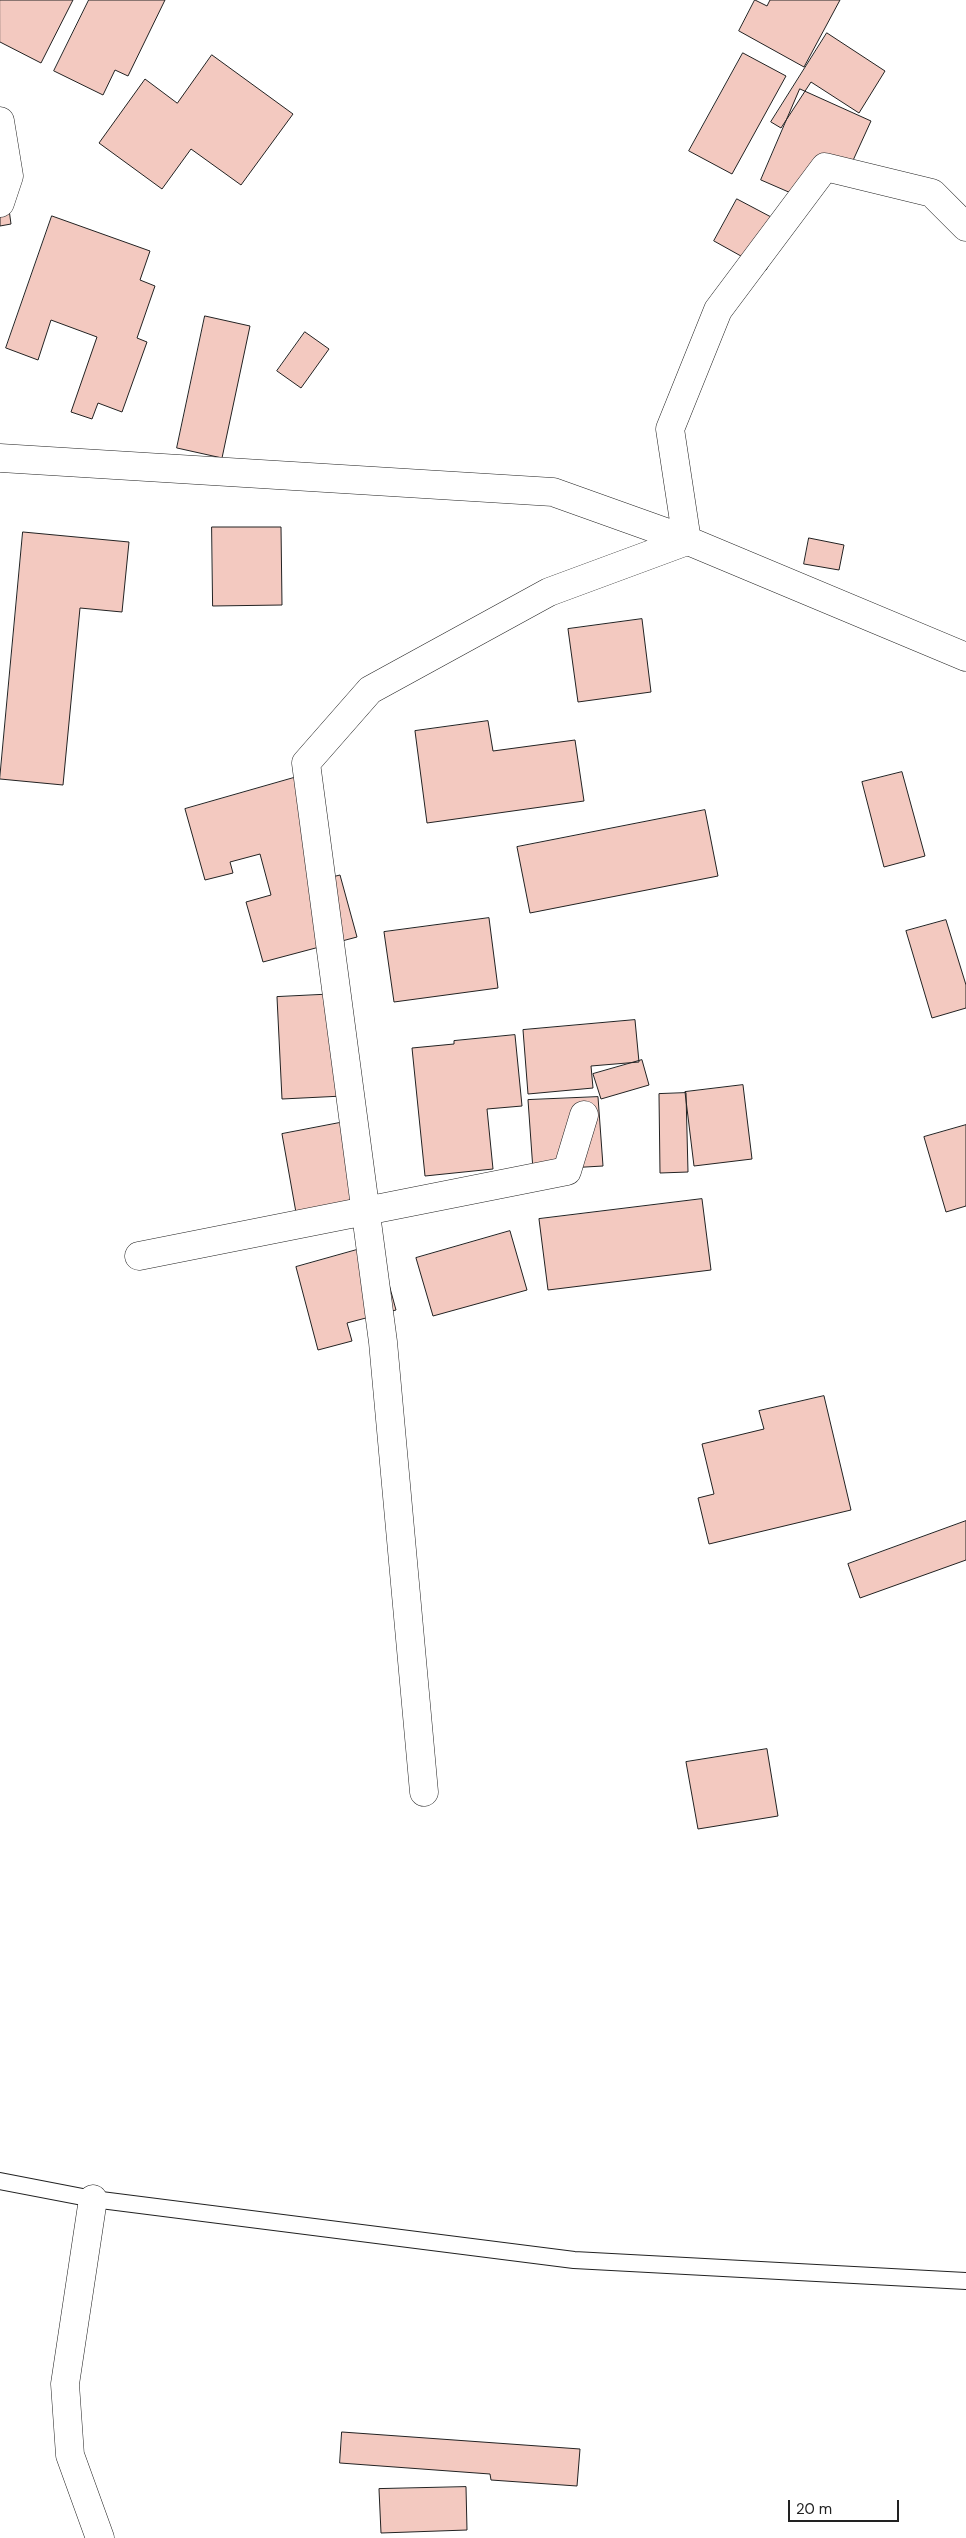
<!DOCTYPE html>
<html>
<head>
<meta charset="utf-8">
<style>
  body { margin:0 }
  #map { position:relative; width:966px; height:2538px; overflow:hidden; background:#fff; font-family:"DM Sans",sans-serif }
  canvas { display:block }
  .scale { position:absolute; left:788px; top:2500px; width:111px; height:22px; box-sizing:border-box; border:2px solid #222; border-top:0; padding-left:6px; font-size:15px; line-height:18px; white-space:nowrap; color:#222; -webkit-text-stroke:4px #fff; paint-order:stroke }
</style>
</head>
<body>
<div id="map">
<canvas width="966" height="2538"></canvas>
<div class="scale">20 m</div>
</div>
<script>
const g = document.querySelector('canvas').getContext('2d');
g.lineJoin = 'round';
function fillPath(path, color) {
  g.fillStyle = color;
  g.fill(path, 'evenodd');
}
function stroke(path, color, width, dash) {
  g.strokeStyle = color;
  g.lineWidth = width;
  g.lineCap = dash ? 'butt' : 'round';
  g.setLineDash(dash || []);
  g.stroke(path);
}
const building = new Path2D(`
  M0,0H73L41,63L0,42Z
  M89,0H165L128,76L115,70L103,95L54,71Z
  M755,0L767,6L770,0H840L804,67L739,31Z
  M827,33L885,71L859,113L811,82L781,128L771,122Z
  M743,53L786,76L732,174L689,151Z
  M212,55L293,114L241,185L191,149L162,189L99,143L145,79L177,103Z
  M800,89L871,121L850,167L807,200L761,180Z
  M3,165L11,224L0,226V166Z
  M737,199L790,227L766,270L714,241Z
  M52,216L150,251L140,280L155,286L137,338L147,342L122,412L98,403L92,419L71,412L97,337L51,320L38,360L6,348Z
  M205,316L250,326L222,458L177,448Z
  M305,332L329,349L301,388L277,371Z
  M212,527H281L282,605L213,606Z
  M23,532L129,542L122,612L80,608L63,785L0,779Z
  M809,538L844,545L839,570L804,564Z
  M642,619L651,692L578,702L568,629Z
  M488,721L493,751L575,740L584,801L427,823L415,731Z
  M902,772L925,856L884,867L862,782Z
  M297,777L324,879L340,875L357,937L263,962L246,902L271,895L260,854L230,862L233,873L205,880L185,809Z
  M705,810L718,876L530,913L517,847Z
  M489,918L498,988L394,1002L384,932Z
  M946,920L966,985V1008L932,1018L906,931Z
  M338,994L343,1096L282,1099L277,997Z
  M635,1020L639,1062L591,1066L593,1088L528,1094L523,1030Z
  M515,1035L522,1106L487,1109L493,1169L425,1176L412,1048L454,1044V1041Z
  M642,1060L649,1085L601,1099L593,1074Z
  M743,1085L752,1159L694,1166L685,1092Z
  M686,1093L688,1172L660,1173L659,1094Z
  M598,1097L603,1166L533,1170L528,1100Z
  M360,1119L352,1225L300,1235L282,1134Z
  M966,1125V1206L946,1212L924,1137Z
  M702,1199L711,1270L548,1290L539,1219Z
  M510,1231L527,1290L433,1316L416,1258Z
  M378,1244L396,1310L347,1323L352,1341L318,1350L296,1267Z
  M824,1396L851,1510L709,1544L698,1498L714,1494L702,1444L764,1429L759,1411Z
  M966,1521V1560L860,1598L848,1564Z
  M767,1749L778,1816L698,1829L686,1762Z
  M342,2432L580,2449L577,2486L491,2480L490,2474L340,2463Z
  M466,2487L467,2530L381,2533L379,2489Z`);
fillPath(building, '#f3c9c0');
stroke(building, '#222', 1);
const lane = new Path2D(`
  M0,2181L93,2199L574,2260L966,2281`);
const street = new Path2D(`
  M0,121L9,176L0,203
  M0,458L553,492L679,537L966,657
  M139,1256L567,1171L584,1115
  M424,1792L383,1342L306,763L370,690L549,592L687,541L670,429L718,310L825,167L932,193L966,227
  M93,2199L65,2384L70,2455L100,2538`);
stroke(lane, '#222', 18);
stroke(street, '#222', 29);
stroke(lane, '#fff', 16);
stroke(street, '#fff', 28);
</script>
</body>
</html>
